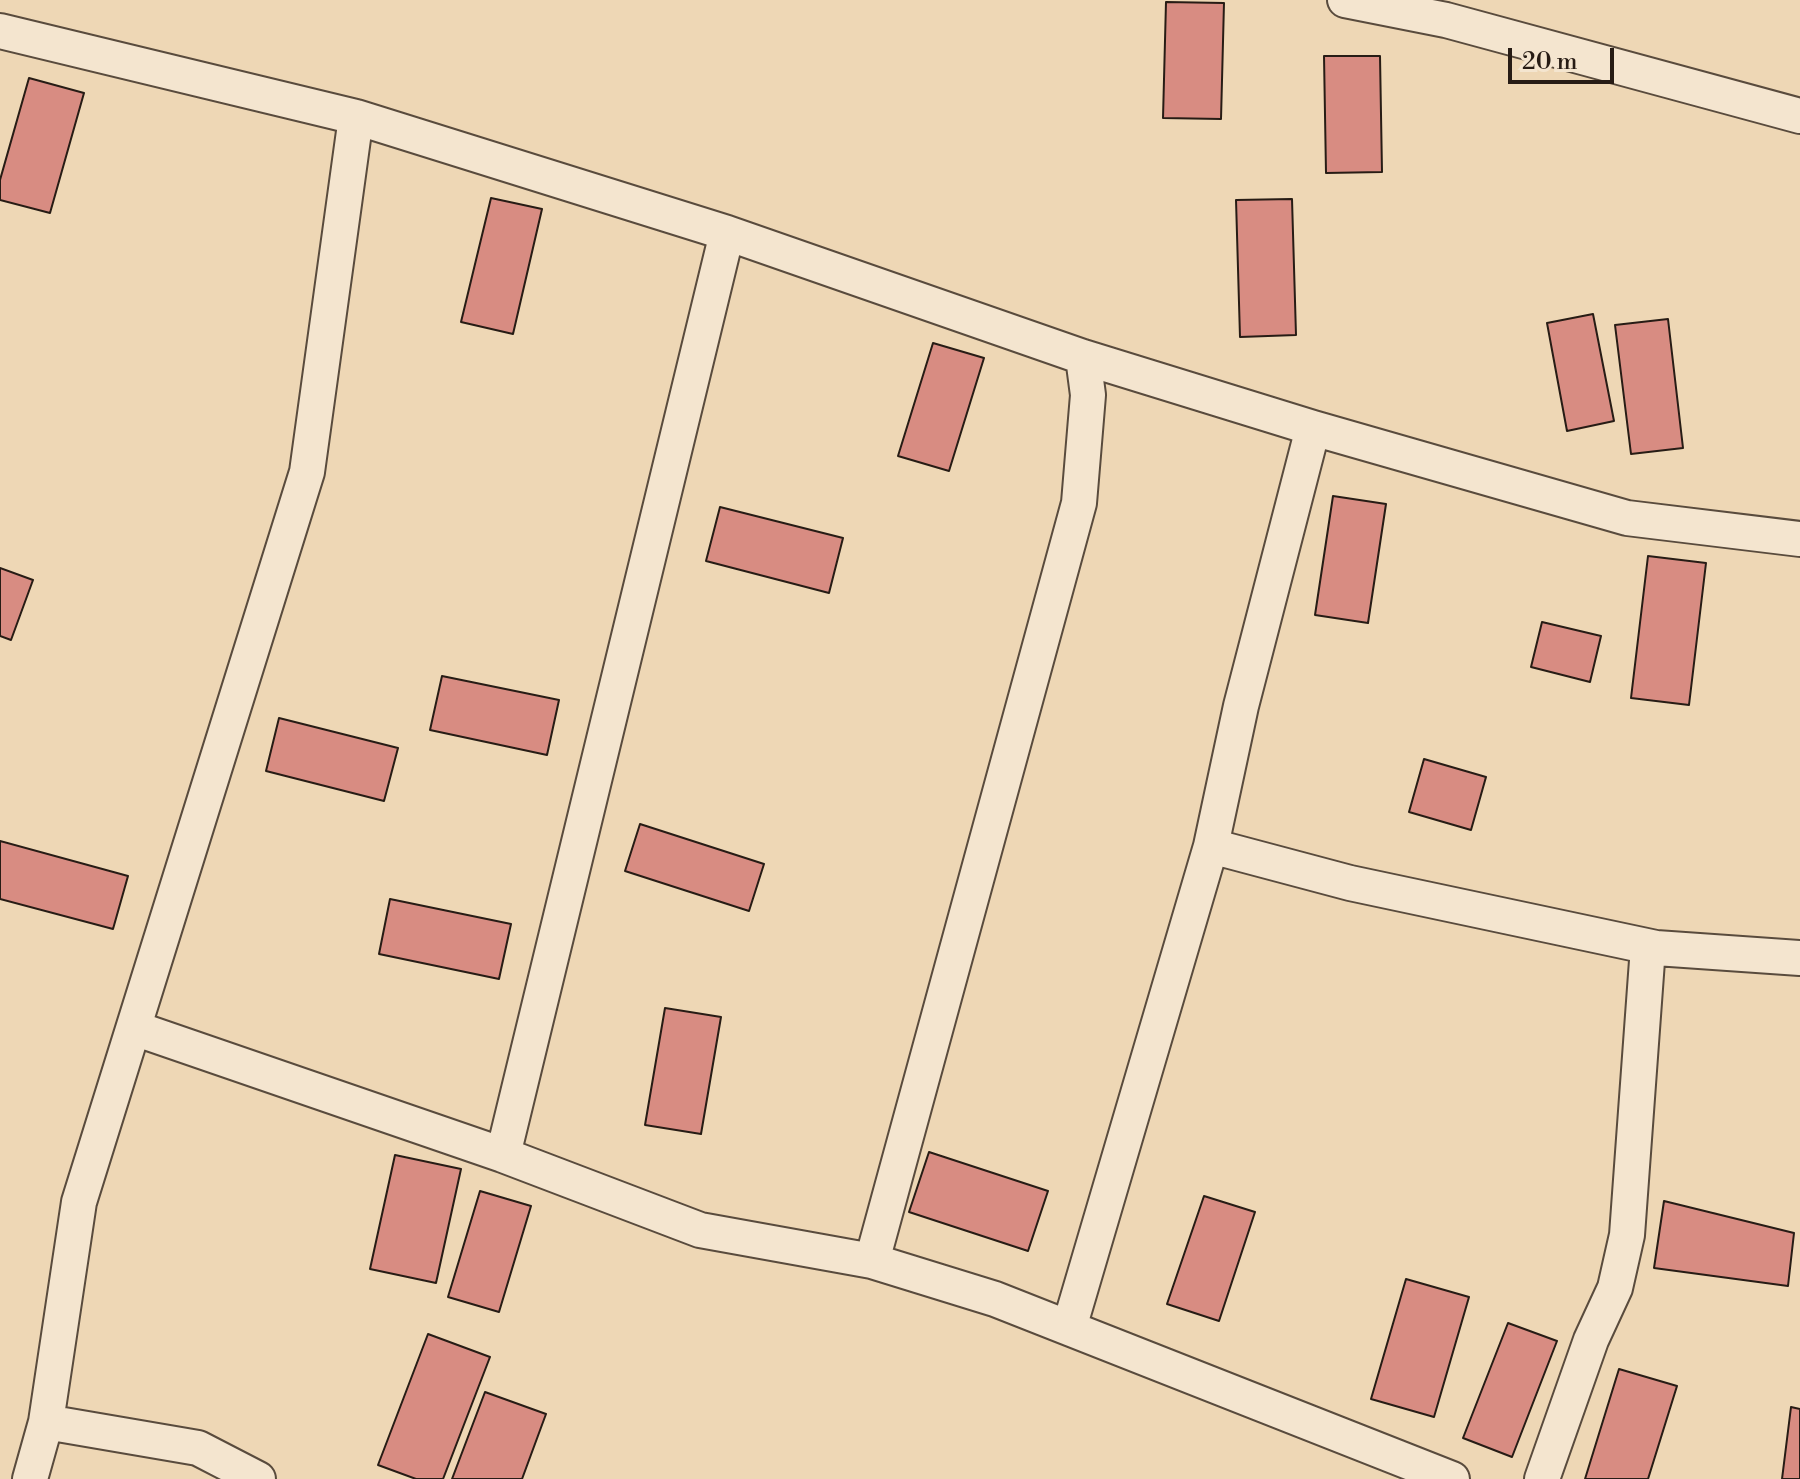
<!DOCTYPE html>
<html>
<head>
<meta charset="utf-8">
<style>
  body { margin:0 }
  #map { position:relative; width:1800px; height:1479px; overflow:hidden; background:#eed7b5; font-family:"Libre Bodoni",serif }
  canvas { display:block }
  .scale { position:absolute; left:1508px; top:48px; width:106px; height:36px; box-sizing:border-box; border:4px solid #271c15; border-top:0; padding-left:10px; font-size:24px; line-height:28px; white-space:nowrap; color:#271c15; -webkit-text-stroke:6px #f4e5cf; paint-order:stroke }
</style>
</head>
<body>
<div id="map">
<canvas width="1800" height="1479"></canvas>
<div class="scale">20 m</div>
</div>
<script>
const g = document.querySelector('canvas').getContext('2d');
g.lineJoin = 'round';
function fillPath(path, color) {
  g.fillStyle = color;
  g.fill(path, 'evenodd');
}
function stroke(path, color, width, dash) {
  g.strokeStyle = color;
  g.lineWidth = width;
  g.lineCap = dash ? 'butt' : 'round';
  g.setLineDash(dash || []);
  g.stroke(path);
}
const building = new Path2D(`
  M1166,2L1224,3L1221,119L1163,118Z
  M1324,56H1380L1382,172L1326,173Z
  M29,78L84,93L50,213L0,200V180Z
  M491,198L542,209L513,334L461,322Z
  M1292,199L1296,335L1240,337L1236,200Z
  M1593,314L1614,421L1567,431L1547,323Z
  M1668,319L1683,448L1631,454L1615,325Z
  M933,343L984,358L949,471L898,456Z
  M1333,496L1386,504L1368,623L1315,615Z
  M720,507L843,538L829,593L706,561Z
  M1648,556L1706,563L1689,705L1631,698Z
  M0,568L33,580L11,640L0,636Z
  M1542,622L1601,636L1590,682L1531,667Z
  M442,676L559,700L547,755L430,730Z
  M279,718L398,748L384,801L266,771Z
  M1424,759L1486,777L1471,830L1409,812Z
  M640,824L764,864L749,911L625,871Z
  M0,841L128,876L113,929L0,899Z
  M390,899L511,924L499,979L379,954Z
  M665,1008L721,1017L701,1134L645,1125Z
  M929,1152L1048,1191L1028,1251L909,1212Z
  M395,1155L461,1169L436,1283L370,1269Z
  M480,1191L531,1206L499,1312L448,1297Z
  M1204,1196L1255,1212L1219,1321L1167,1304Z
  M1664,1201L1794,1233L1788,1286L1654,1268Z
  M1406,1279L1469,1297L1434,1417L1371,1399Z
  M1508,1323L1557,1341L1512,1457L1463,1438Z
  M428,1334L490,1357L443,1479H416L378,1465Z
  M1619,1369L1677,1386L1648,1479H1585Z
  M485,1392L546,1414L522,1479H452Z
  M1791,1407L1800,1409V1479H1782Z`);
fillPath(building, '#d88c82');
stroke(building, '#271c15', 2);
const minor = new Path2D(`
  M1345,0L1446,20L1800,116
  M0,31L356,117L727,233L1083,357L1313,428L1627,518L1800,539
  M727,233L503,1155L700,1230L872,1261L995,1299L1452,1479
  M1313,428L1241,706L1211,846L1350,883L1656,948L1800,958
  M134,1028L503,1155
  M872,1261L1079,503L1088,395L1083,357
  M1069,1328L1211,846
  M46,1422L198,1448L258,1479
  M30,1479L46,1422L79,1202L307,472L356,117
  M1542,1479L1591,1340L1615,1288L1627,1235L1648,947`);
stroke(minor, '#594b3d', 38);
stroke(minor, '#f4e5cf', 34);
</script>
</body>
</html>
